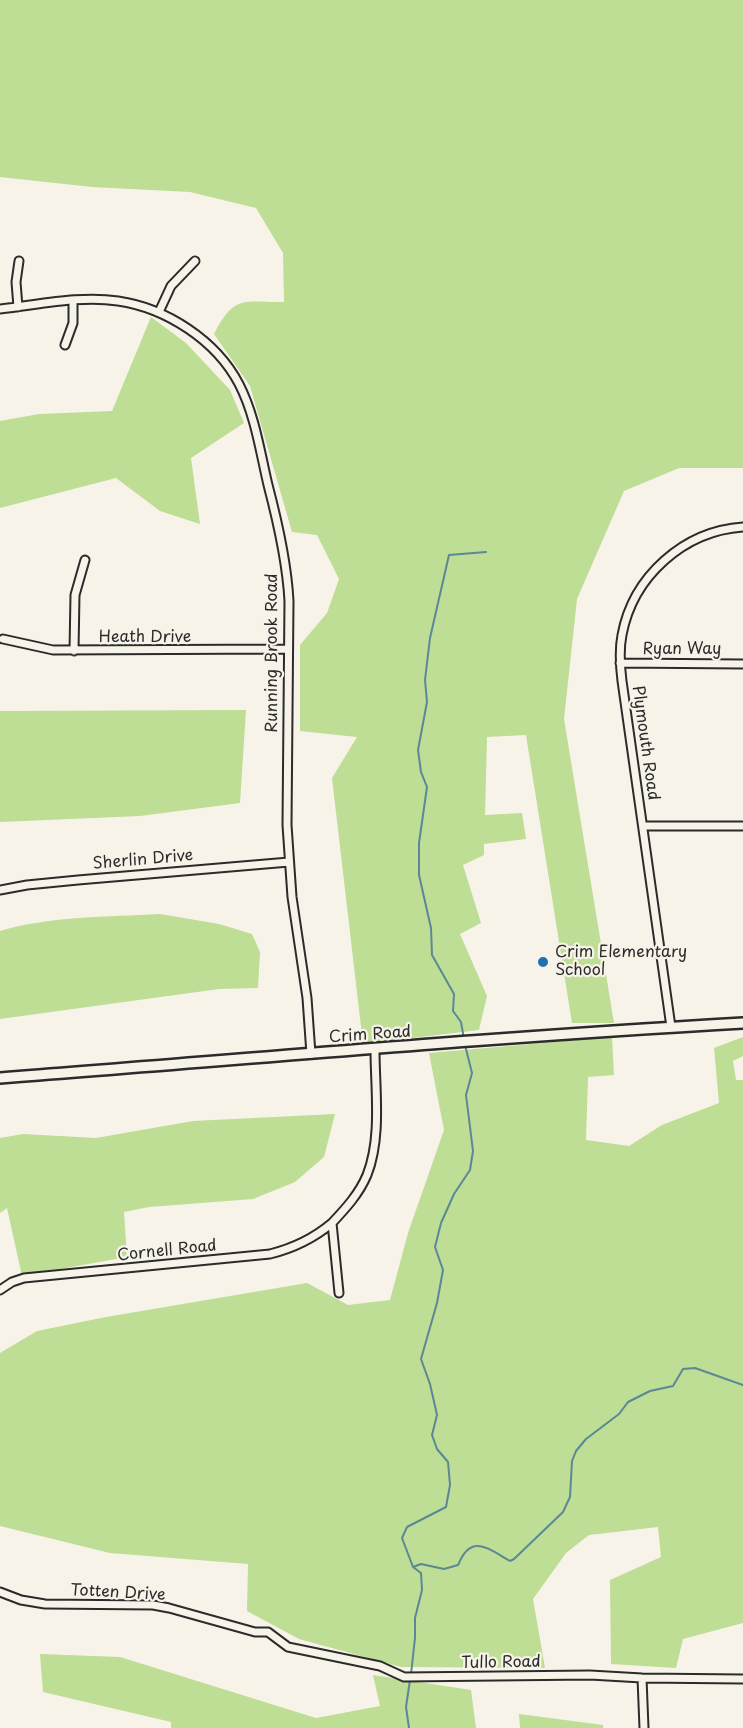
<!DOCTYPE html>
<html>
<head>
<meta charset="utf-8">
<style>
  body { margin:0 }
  canvas { display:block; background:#f7f3e8 }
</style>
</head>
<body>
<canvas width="743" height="1728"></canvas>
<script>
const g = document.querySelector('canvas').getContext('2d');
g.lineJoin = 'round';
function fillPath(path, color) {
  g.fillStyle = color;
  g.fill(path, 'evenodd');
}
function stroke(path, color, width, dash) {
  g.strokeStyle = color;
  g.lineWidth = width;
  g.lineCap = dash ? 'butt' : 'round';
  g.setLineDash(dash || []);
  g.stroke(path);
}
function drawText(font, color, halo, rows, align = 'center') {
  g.font = font + ' "Playpen Sans",sans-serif';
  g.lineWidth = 4.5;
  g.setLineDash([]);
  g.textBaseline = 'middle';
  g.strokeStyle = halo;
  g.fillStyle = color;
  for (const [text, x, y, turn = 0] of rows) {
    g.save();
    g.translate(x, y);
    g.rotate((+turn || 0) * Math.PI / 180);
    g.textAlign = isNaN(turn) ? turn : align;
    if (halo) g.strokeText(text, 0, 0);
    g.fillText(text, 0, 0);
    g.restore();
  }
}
fillPath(new Path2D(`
  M0,0H743V468H679L624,491L577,599L564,719L614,1023H572L526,735L487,737L485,815L522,813L526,839L484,844V855L463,865L481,923L460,934L487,996L479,1030L363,1044L332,778L357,737L300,731V645L327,613L339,579L317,535L292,532L250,386L214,334C235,293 245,303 284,302L283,253L256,208L190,192L92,187L0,177Z
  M151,317L186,343L230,390L244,423L191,458L200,524L160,511L116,478L0,508V421L39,414L112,411Z
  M246,710L240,803L140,816L0,822V711Z
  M160,914L219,924L252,934L260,952L258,988L219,989L0,1019V931C51,916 108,917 160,914Z
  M612,1037L614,1075L588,1077L586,1140L629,1146L662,1125L719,1103L714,1048L743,1037V1056L733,1061L736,1080H743V1623L683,1639L676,1668L611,1664L610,1580L661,1557L658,1527L589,1535L566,1553L533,1599L545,1668L401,1667L299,1639L247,1611L248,1564L110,1553L0,1526V1353L37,1331L106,1317L307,1283L348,1305L390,1300L408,1233L444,1130L429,1053Z
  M335,1114L324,1157L295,1182L253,1199L149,1207L124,1212L127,1257L22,1276L7,1208L0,1213V1138L23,1134L96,1138L193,1121Z
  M40,1654L120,1657L316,1718L380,1706L373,1675L471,1690L476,1728H171V1722L43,1692Z
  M519,1714L603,1725V1728H520Z`), '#bedd95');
stroke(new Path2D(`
  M464,1039L461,1022L453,1011L454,994L432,955L431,928L419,875V843L427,787L421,772L418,750L427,702L425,680L430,638L449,555L486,552
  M413,1567L421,1564L444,1569L458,1565C471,1533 487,1548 510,1561L514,1559L563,1512L570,1497L572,1461L576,1451L586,1439L619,1414L628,1402L650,1391L673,1386L683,1369L695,1368L743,1385
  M411,1674L415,1638V1618L422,1590L421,1573L413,1567L402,1538L407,1527L446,1507L450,1485L448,1462L437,1449L432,1435L437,1415L430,1384L421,1359L437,1303L443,1270L435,1247L441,1223L454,1194L470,1170L473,1151L466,1095L472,1073L465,1045
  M409,1728L406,1707L410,1680`), '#5c8895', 2);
const street = new Path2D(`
  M18,307L16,282L19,261
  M0,309C38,305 80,295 118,301C166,308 216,340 239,384C255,415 260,451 268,485C278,523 287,562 289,601L287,825L292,897L307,998L311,1054
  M159,312L171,286L195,261
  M65,345L73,323V300
  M3,639L53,650L288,649
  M74,651L75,595L85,560
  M620,663L743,664
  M643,826H743
  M0,890L27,885L78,880L289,862
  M671,1027L622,681C620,665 619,650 622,635C633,576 684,531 743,527
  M0,1290L12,1282L24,1278L270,1254C294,1248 313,1239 332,1223
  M339,1293L332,1223C346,1208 359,1194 367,1175C382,1137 375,1089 375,1050
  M0,1592L21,1600L45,1604L153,1605L169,1608L255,1632H268L288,1647L380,1666L404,1677L590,1675L642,1678L743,1679
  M642,1678L644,1728`);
const secondary = new Path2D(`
  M0,1078C248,1059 495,1037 743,1023`);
stroke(street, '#2b2b2b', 11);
stroke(secondary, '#2b2b2b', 14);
stroke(street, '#f7f3e8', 7);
stroke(secondary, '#f7f3e8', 9);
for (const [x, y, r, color] of [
  [543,962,6,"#1f6fb2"]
]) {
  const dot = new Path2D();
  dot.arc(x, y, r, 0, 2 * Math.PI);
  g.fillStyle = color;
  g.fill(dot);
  stroke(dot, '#f7f3e8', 2);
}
drawText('16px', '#2b2b2b', '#f7f3e8', [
  ["Heath Drive",145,638],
  ["Ryan Way",682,650],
  ["Running Brook Road",273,653,-90],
  ["Plymouth Road",645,743,82],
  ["Sherlin Drive",143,860,-5],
  ["Crim Road",370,1035,-4],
  ["Cornell Road",167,1251,-6],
  ["Totten Drive",118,1593,3],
  ["Tullo Road",501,1663,-1]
]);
drawText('16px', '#2b2b2b', '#f7f3e8', [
  ["Crim Elementary",555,953],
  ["School",555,971]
], 'left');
</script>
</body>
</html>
